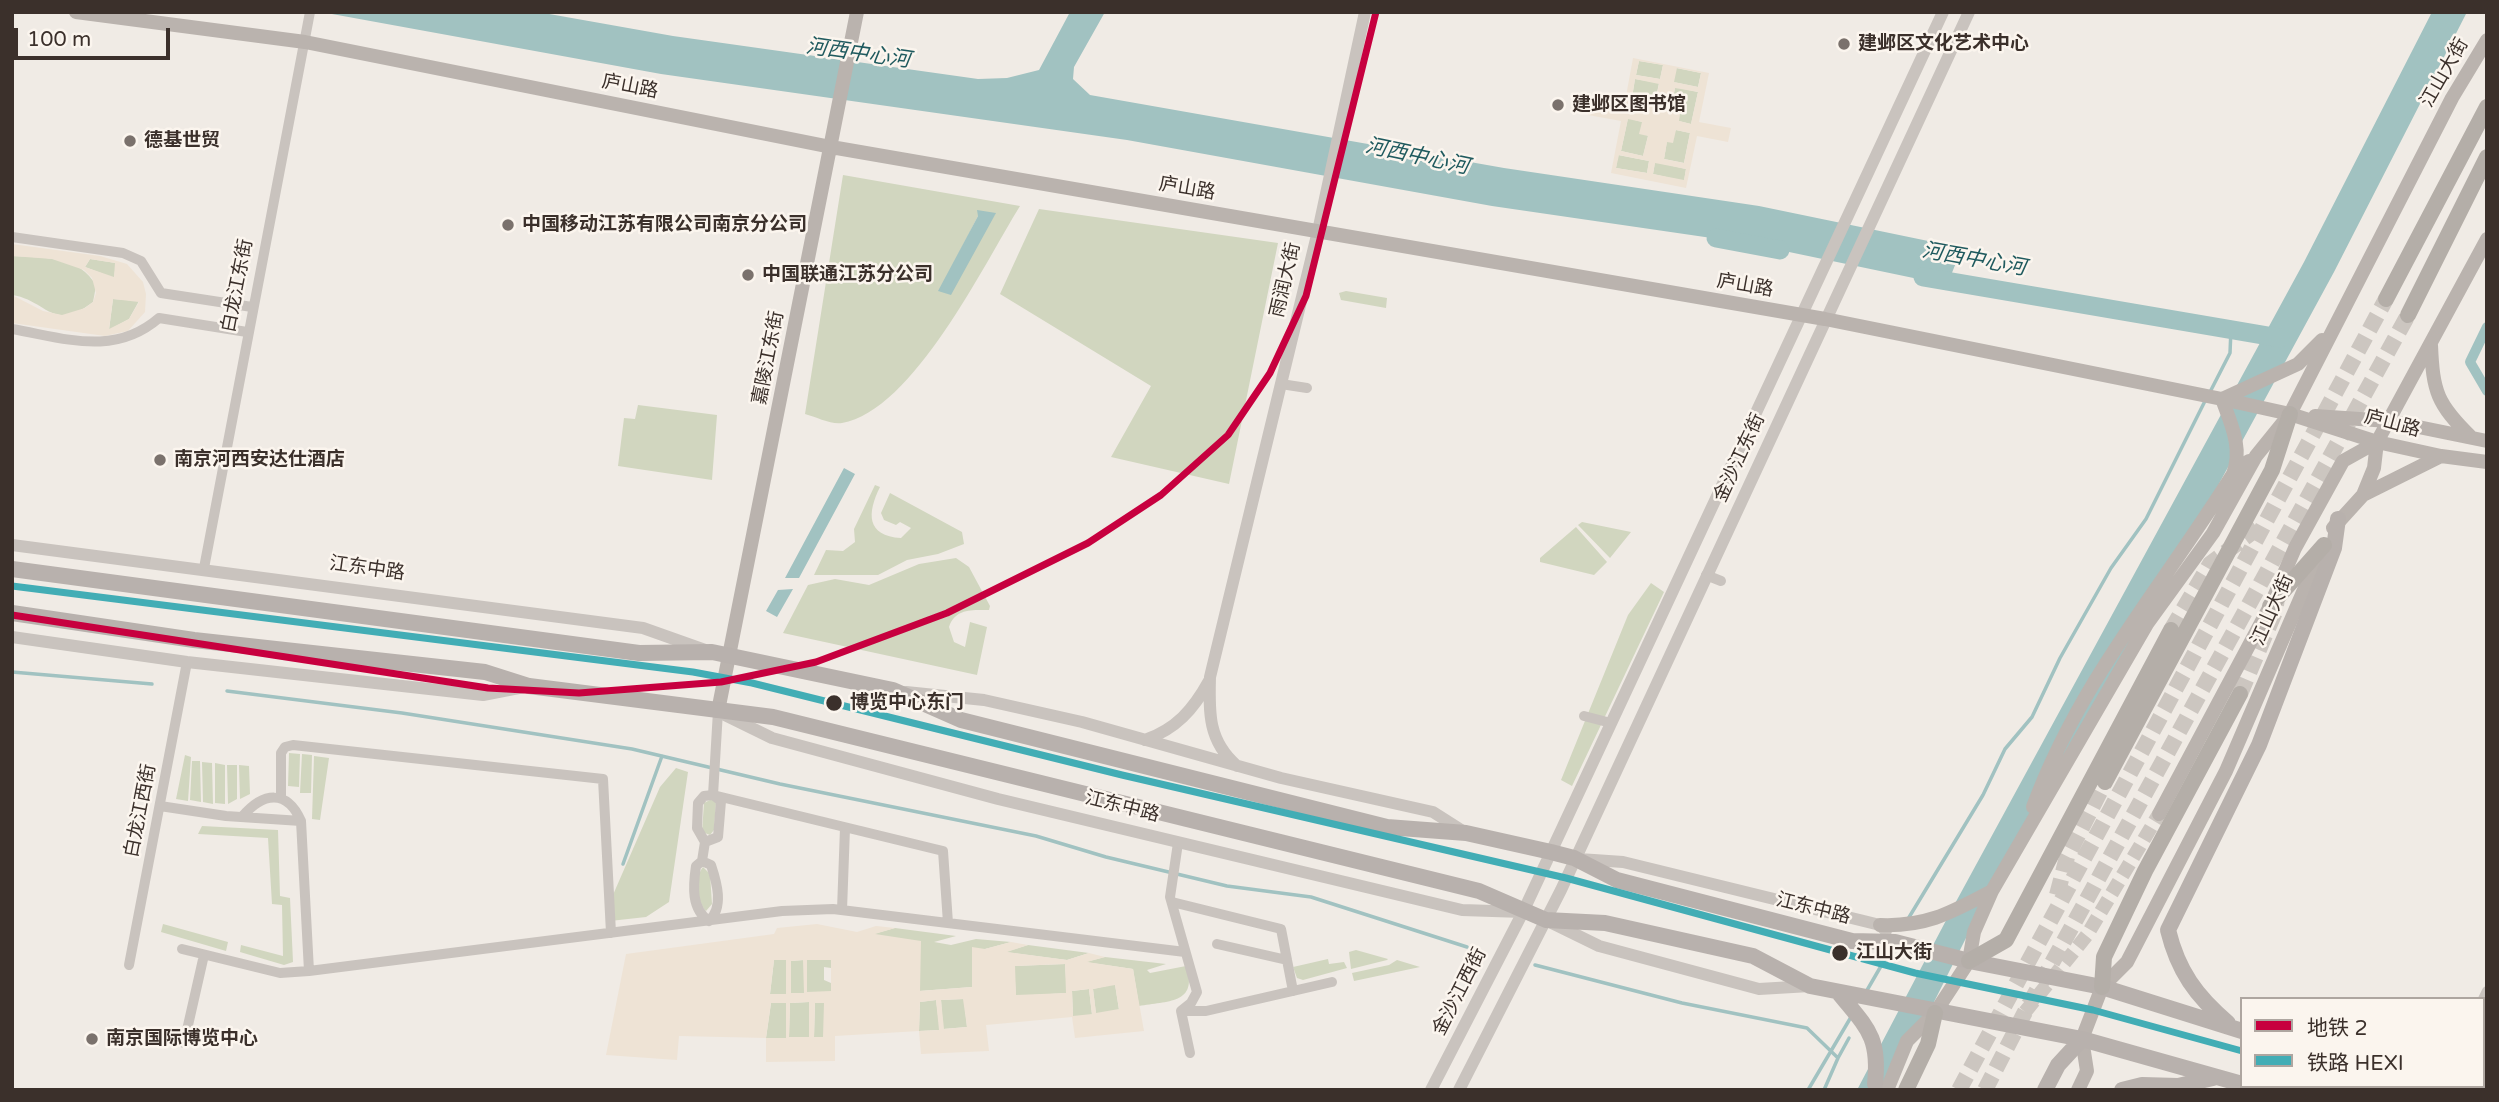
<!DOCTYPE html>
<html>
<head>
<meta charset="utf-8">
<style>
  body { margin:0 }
  #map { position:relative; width:2499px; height:1102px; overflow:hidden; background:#f0ebe5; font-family:"Varela Round","Noto Sans SC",sans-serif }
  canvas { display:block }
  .frame { position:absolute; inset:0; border:14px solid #3b302b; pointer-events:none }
  .legend { position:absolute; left:2240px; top:997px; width:245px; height:91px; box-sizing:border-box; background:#fbf5ee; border:2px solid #aea6a0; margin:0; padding:9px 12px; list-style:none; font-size:21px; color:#3b302b }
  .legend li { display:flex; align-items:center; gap:14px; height:35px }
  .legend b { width:35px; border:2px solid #aea6a0 }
  .scale { position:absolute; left:14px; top:28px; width:156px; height:32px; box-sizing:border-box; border:4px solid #3b302b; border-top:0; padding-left:9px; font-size:21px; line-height:24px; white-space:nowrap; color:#3b302b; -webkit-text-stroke:5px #fbf5ee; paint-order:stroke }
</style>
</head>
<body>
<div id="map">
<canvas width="2499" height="1102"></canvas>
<div class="frame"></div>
<ul class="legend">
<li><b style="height:9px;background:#c7003f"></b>地铁 2</li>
<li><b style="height:9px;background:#42adb5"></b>铁路 HEXI</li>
</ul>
<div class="scale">100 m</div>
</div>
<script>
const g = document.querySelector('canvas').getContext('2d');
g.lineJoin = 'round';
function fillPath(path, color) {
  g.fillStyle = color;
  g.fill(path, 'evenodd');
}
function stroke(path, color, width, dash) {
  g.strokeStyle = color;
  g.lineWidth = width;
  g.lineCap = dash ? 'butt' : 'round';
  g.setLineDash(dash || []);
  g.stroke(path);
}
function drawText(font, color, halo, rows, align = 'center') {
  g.font = font + ' "Varela Round","Noto Sans SC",sans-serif';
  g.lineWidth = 5;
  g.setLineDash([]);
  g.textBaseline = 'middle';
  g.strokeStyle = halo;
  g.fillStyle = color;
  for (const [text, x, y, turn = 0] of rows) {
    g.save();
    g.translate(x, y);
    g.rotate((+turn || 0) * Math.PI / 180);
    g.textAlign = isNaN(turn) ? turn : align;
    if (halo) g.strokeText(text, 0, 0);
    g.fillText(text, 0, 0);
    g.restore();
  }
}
fillPath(new Path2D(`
  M1639,61L1663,65L1660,79L1636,75Z
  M1676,68L1701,73L1698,87L1673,82Z
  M1635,79L1659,83L1655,102L1644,112L1630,110Z
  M1675,87L1698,92L1691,124L1679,121L1672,105Z
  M1628,118L1642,122L1648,136L1643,156L1621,151Z
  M1676,130L1690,133L1684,163L1664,159L1667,141Z
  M1618,155L1649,161L1647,173L1616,168Z
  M1655,162L1686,169L1684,181L1653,174Z
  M843,175L1020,206C984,264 913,411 842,423C832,425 816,417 805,414ZM978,213L995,214L939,292L978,216Z
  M1039,209L1278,243L1229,484L1111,457L1151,386L1000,294Z
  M12,256C41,258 81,255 96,286L93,302C52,333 47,300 12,295Z
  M90,259L116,263L114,278L85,267Z
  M1346,291L1387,298L1386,308L1341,300L1339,293Z
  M113,299L139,301L129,319L109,330Z
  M638,405L717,415L712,480L618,466L624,418L635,419Z
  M875,485L880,487C867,513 866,536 901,538L911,528L900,522L896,525L884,520L881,513L890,493L962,532L964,544L938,554L907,560L878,575H814L826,550L843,551L855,542L854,529Z
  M1582,522L1631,532L1610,558L1578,525Z
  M1576,527L1607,562L1594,575L1540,562V558Z
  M956,558L969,567L990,606L989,610C973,610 955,608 949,627L954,642L965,647L970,622L987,627L977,675L783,633L808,585L835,579L869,585L919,564Z
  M1651,583L1664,592L1572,786L1561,780L1628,615Z
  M289,753L300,754L299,787L288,786Z
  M302,754L312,755L311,793H300Z
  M185,755L191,757L188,801L176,799Z
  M314,756L329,758L320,820L312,819Z
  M192,761H200L201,802L190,800Z
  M202,762L212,763L213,804L203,802Z
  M215,763L225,765V804L215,803Z
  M227,765H237V799L228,804Z
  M239,765L249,766L250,794L240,799Z
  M676,768L688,772L669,902L646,917L610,921L609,904L660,787Z
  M712,799L716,803L714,830L710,835L702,832L704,803Z
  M202,826L278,830L280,896L290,898L293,962L284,965L240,952L241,945L283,956L282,905L272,904L268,838L198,834Z
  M703,867L710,874L712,904L706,911C697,902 694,878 703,867Z
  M163,924L228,942L226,951L161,932Z
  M895,928L956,936L934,942L951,945L976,939L1011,942L985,949L972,987L919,991L873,934Z
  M1028,945L1089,953L1067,960L1005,952Z
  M1356,950L1388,959L1387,960L1351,969L1349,952Z
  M1105,957L1166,964L1147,970L1150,973L1186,966C1199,1004 1167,1001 1139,1006L1133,969L1085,962Z
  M1328,959L1329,964L1344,962L1347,968L1303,980L1297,978L1293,967Z
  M774,960H786V994H770Z
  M804,960V993H791V961Z
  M807,960H831V968L824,967V980L831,983L832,992H806Z
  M1397,960L1420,967L1354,981L1352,973L1389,965Z
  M1065,964L1067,993L1016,996L1014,966Z
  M1115,984L1119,1010L1096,1014L1093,989Z
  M1089,989L1092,1015L1073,1017L1072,991Z
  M964,999L967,1027L943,1029L941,1000Z
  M936,1000L940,1030L919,1031L920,1002Z
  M786,1002V1038H766L771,1003Z
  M809,1002V1037H789L790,1003Z
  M815,1003H824V1037H814Z`), '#d1d6bf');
fillPath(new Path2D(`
  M1633,58L1709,73L1699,122L1731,128L1728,142L1697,136L1686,188L1611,173L1621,121L1588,115L1591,102L1624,107ZM1639,61L1663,65L1660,79L1636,75ZM1677,68L1701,73L1698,87L1674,82ZM1635,79L1659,84L1655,102L1646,101L1643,112L1630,109ZM1675,88L1698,92L1691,124L1679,121L1681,107L1672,105ZM1628,119L1642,122L1639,134L1648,136L1643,156L1621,151ZM1676,130L1690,133L1684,163L1664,159L1667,142L1673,143ZM1619,155L1649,161L1647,173L1616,168ZM1655,163L1686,169L1684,180L1653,174Z
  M12,244L100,256L127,264L143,282L146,294L145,312L128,331L105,336L12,323V295L43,311L62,315L85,308L93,302L96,293L92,278L84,270L52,259L12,256ZM90,259L115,263L114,277L85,267ZM113,299L139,302L129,319L109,329Z
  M817,924L857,932L876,926L895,928L875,934L921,941L920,991L972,987V947L985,949L1011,942L1028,945L1007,952L1067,960L1089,953L1105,957L1087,962L1133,969L1144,1031L1075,1038L1072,1017L986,1025L989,1051L921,1054L919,1031L835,1036V1061L766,1062V1038L679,1036L677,1060L606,1055L626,954L774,934L777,928ZM774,960H786V994H770ZM803,960L804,993H791V961ZM807,960H831V991L807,992ZM1065,964L1066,993L1016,995L1015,966ZM1115,985L1119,1009L1096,1013L1093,989ZM1089,989L1092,1014L1073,1016L1072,991ZM963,999L967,1027L944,1029L941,1000ZM936,1000L939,1030L919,1031L920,1002ZM809,1002V1037H789L790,1003ZM771,1003H786V1038H766ZM815,1003H824L823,1037H814Z`), '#eee3d5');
fillPath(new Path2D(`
  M321,12H538L673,36L978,79L1007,78L1039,70L1070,12H1105L1074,67L1073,79L1090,95L1504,168L1759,206L1962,248L1947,285L1746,243L1492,206L1127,140L661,74Z
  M2432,12H2467L2334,272L2132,644L1976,918L1890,1090H1857L1952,909L2304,262Z
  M977,210L996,213L951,295L938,291L978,216Z
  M844,468L855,474L799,578H785Z
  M793,589L777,617L766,611L778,590Z`), '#a1c2c1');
stroke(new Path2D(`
  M2210,392L2230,353L2231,329
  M12,672L152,684
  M227,691L402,713L632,749L780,784L1036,836L1106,857L1227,886L1311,897L1467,947
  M623,864L662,756
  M1908,919L1983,795L2005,749L2032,717L2060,658L2111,568L2146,519L2206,399
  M1535,965L1682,1003L1807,1028L1838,1058L1824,1090
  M1866,992L1892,947
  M1838,1058L1849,1038
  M1808,1090L1851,1017`), '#a1c2c1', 3.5);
stroke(new Path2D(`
  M2487,327L2470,362L2487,391`), '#a1c2c1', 10);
stroke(new Path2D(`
  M1716,238L1780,250
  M1923,277L2280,338`), '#a1c2c1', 19);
stroke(new Path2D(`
  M2025,1012L2087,935L2159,814`), '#ccc6c0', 14, [14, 7]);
stroke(new Path2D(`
  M2171,630L2210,564L2263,524
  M2240,694L2275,612L2278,591
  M2057,895L2067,857L2105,782
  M1959,1090L2386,299
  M1985,1090L2025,1012L2408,315`), '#ccc6c0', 16, [16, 8]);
stroke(new Path2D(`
  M12,237L123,253L141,261L161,293L252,307
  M12,329C65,338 114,357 159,318L247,332
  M1281,384L1307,388
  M204,568L310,12
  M1706,575L1721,581
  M718,711L713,795L943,851L948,923
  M1584,716L1611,723
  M281,798V753L285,747L293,745L603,779L611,933
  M160,806L226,816L301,821
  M242,817C263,792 287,789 301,821L309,971
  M1178,843L1170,897L1197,992L1191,1003L1181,1011
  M702,861L705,842L697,828L698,803L704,796L713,795L721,801L718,837L705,842
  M702,861L711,865C717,883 724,907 709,921C691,909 693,886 696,866Z
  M1172,902L1281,929L1293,991
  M842,910L845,828
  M1217,944L1287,960
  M182,949L280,973L309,971L782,911L833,909L1185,952
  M129,965L187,662
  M2483,999L2487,991
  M1181,1011L1190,1053
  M1182,1011H1206L1332,982
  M2483,1028L2487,1021
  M184,1043L204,955
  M2483,1065L2487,1066`), '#c9c3be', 10);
stroke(new Path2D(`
  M12,545L643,628L705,650
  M12,637L187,662L483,695L529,686
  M906,692L984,700L1082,722L1281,778L1433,812L1466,833
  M721,713L772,738L998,799L1462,910L1523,912
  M1145,740C1176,729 1193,710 1209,681
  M1237,766C1208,741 1209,713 1210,677L1318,231L1365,12
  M1579,859L1623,862L1880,925L1886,931
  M1550,922L1599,946L1759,989L1810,986
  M1431,1090L1523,912L1943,12
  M1459,1090L1561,890L1969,12`), '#c9c3be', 12);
stroke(new Path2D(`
  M76,12L305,42L831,147L1825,319L2222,399L2290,414L2377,442L2441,456L2487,462
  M2431,345C2433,392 2437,404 2471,437
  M2222,399L2298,364L2322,340
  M2222,399C2231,424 2243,448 2233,474
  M2315,416L2389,421L2487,441
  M2363,495L2441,456
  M2333,528L2363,495L2374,468L2377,442L2487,239
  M718,711L857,12
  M2033,807C2081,678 2162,588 2233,474L2249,461
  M2159,814L2270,606L2295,548L2343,461L2377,442
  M1880,925C1927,927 1952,912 1992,891
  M1887,1090L1907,1041L1935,1013L1969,961L1974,932L1992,891L2147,624L2213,533L2256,456L2290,414L2452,98L2487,40
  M2078,1090L2087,1071L2082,1039L2102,987L2127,962L2226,771L2319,555`), '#bab3ae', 14);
stroke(new Path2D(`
  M12,569L639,653L712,652L893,690L961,720L1387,827L1466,833L1551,852L1574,858L1617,880L1852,941L1895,942L1969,961L2102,987L2242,1031
  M12,613L194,640L485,672L529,686L773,717L1479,891L1546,920L1605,923L1753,956L1810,986L2082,1039L2242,1084
  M1838,992C1867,1028 1880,1036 1875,1084
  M2228,1023C2196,996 2178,971 2168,930L2259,745L2334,548L2338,519
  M2252,1086L2284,1090
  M2466,1086L2479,1090
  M2045,1090L2058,1065L2082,1039
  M2122,1090L2142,1085L2178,1086L2213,1078`), '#b8b1ad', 16);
stroke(new Path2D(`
  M2386,299L2487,107
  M2408,315L2487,157
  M2270,606L2324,545
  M2105,782L2272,470L2290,414
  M1969,961L2006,940L2171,630
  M2102,987L2104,957L2145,871L2240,694
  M1906,1090L1928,1044L1935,1013`), '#b4aea8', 16);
stroke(new Path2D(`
  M12,586L693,672L752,683L1122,775L1566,878L1915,973L2093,1010L2242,1051`), '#42adb5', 7);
stroke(new Path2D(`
  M12,615L488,688L579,693L721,682L816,662L947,613L1088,543L1161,495L1228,435L1270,373L1306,296L1376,12`), '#c7003f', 7);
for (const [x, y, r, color] of [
  [1844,44,7,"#7a716c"],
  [1558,105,7,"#7a716c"],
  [130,141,7,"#7a716c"],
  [508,225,7,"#7a716c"],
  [748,275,7,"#7a716c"],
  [160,460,7,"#7a716c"],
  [834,703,9,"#3b302b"],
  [1840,953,9,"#3b302b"],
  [92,1039,7,"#7a716c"]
]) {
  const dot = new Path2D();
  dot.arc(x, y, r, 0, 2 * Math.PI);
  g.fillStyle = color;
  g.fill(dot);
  stroke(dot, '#fbf5ee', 2.5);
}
drawText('bold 19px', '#3b302b', '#fbf5ee', [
  ["建邺区文化艺术中心",1858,44],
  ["建邺区图书馆",1572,105],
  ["德基世贸",144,141],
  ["中国移动江苏有限公司南京分公司",522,225],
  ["中国联通江苏分公司",762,275],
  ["南京河西安达仕酒店",174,460],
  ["南京国际博览中心",106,1039]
], 'left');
drawText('19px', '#3b302b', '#fbf5ee', [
  ["江山大街",2445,73,-60],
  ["庐山路",630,87,11],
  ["庐山路",1187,189,10],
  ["雨润大街",1286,280,-77],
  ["白龙江东街",238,286,-79],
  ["庐山路",1745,286,10],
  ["嘉陵江东街",769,358,-79],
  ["庐山路",2392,424,15],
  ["金沙江东街",1740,458,-65],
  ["江东中路",367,569,8],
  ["江山大街",2273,610,-66],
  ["江东中路",1122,807,14],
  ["白龙江西街",141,811,-79],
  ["江东中路",1813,909,14],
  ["金沙江西街",1460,992,-63]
]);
drawText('bold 19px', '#3b302b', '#fbf5ee', [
  ["博览中心东门",850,703],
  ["江山大街",1856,953]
], 'left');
drawText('italic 21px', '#1f5a5e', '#fbf5ee', [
  ["河西中心河",858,54,8],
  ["河西中心河",1417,157,12],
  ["河西中心河",1974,260,10]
]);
</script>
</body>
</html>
